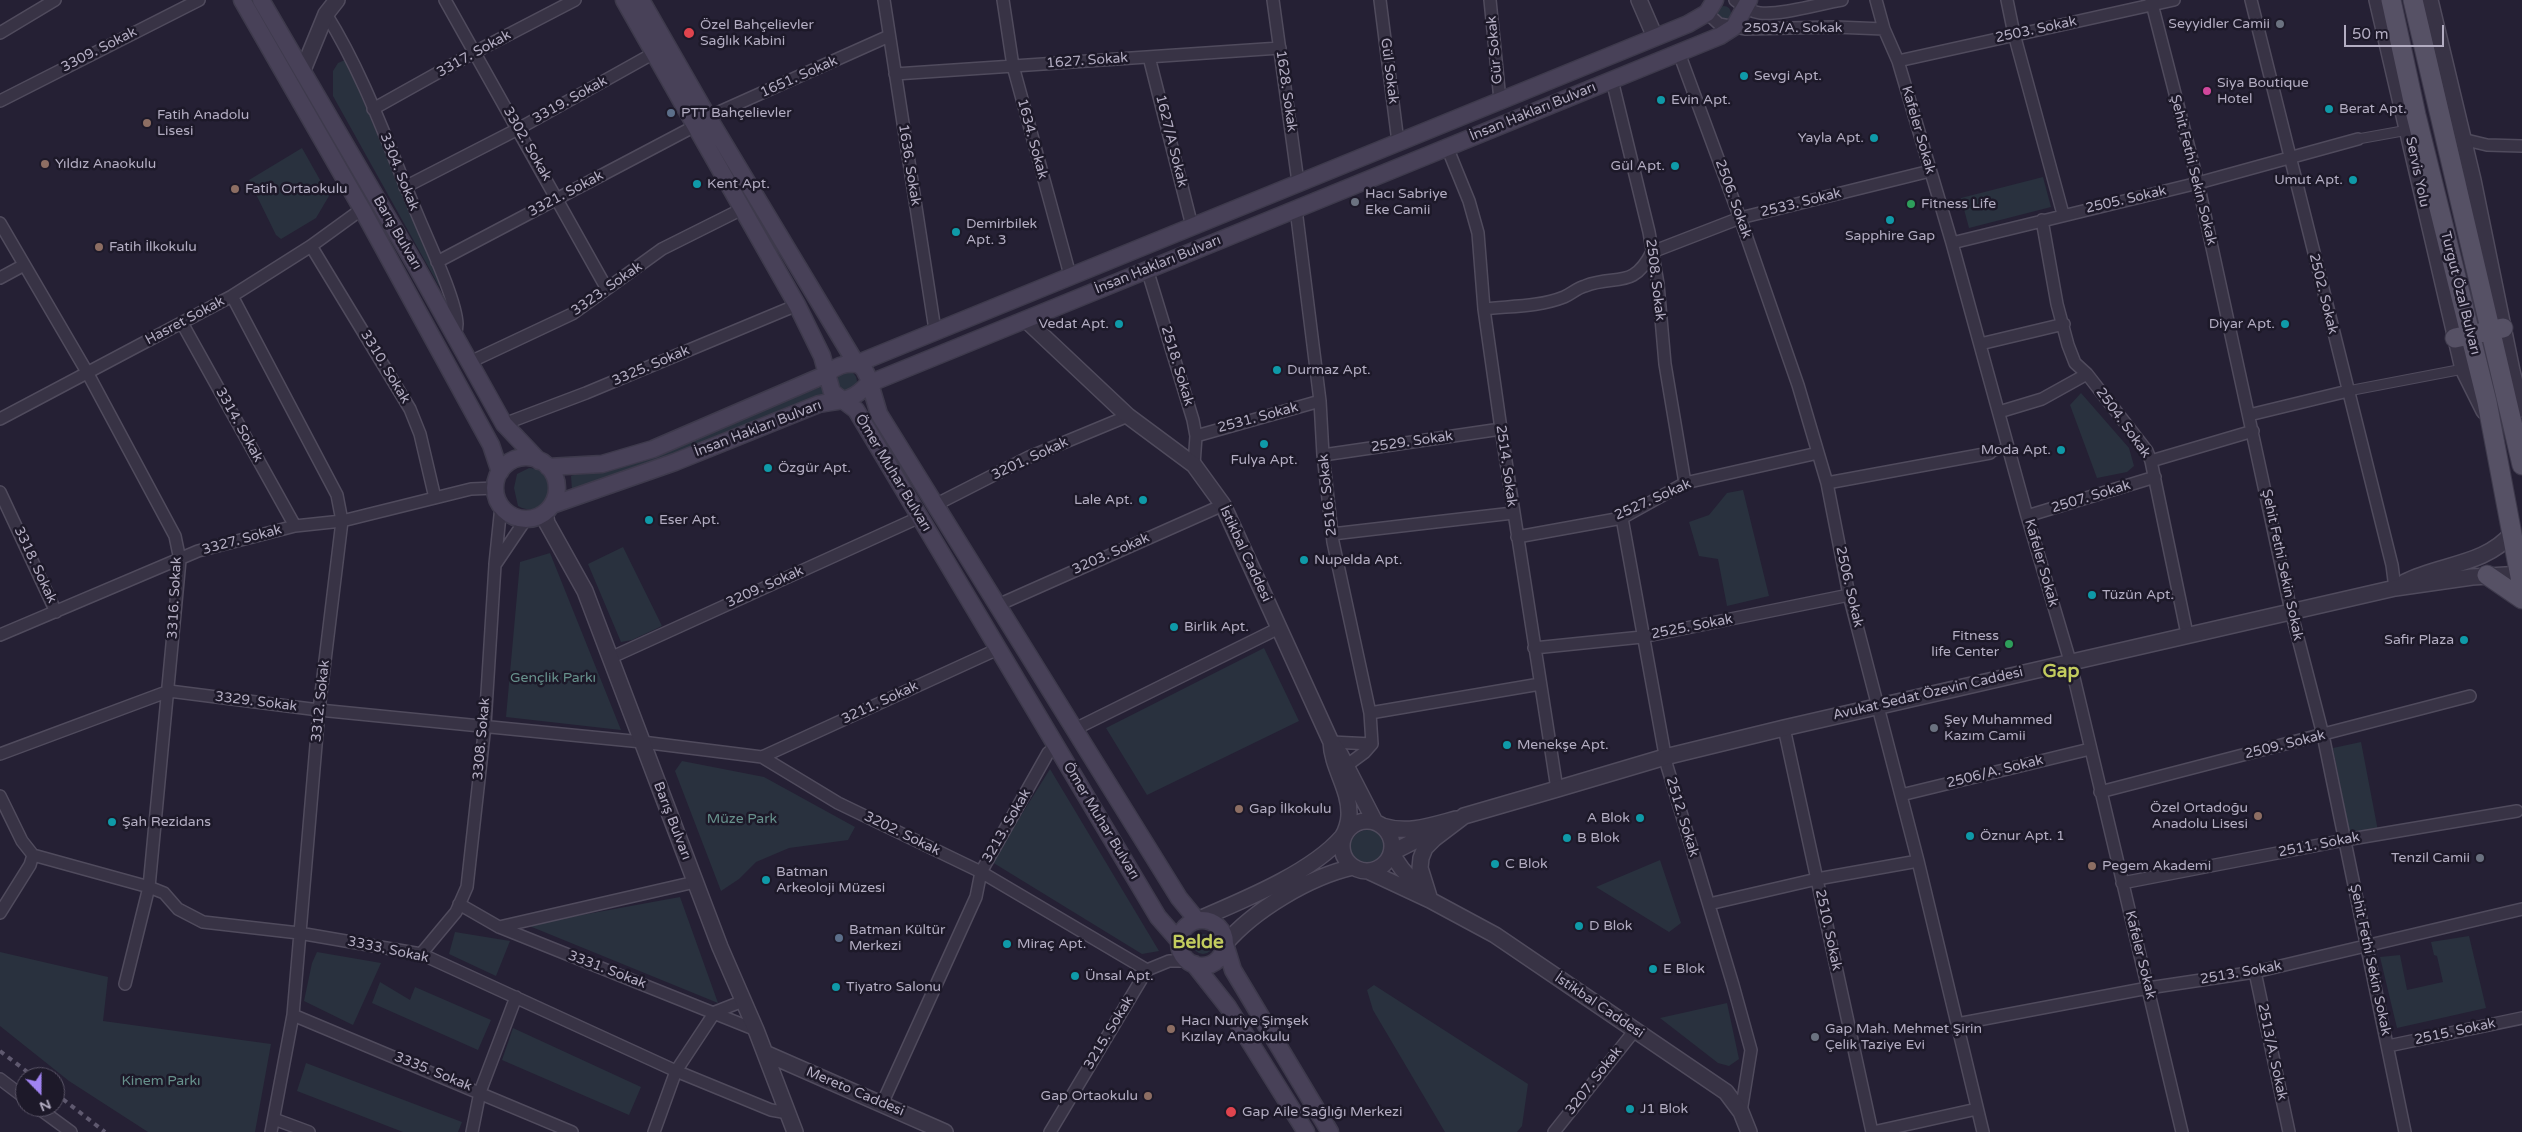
<!DOCTYPE html>
<html>
<head>
<meta charset="utf-8">
<style>
  body { margin:0 }
  #map { position:relative; width:2522px; height:1132px; overflow:hidden; background:#252034; font-family:"Varela Round",sans-serif }
  canvas { display:block }
  .north { position:absolute; left:15px; top:1067px; width:50px; height:50px; box-sizing:border-box; background:#1d1929; border:1px solid #595466; border-radius:50%; rotate:158deg; font-size:14px; font-weight:700; line-height:20px; text-align:center; color:#b3adc2 }
  .north::after { content:''; display:block; margin:auto; width:18px; height:22px; background:#a083f1; clip-path:polygon(50% 0,100% 100%,50% 72%,0 100%) }
  .scale { position:absolute; left:2344px; top:25px; width:100px; height:22px; box-sizing:border-box; border:2px solid #b3adc2; border-top:0; padding-left:6px; font-size:15px; line-height:18px; white-space:nowrap; color:#b3adc2; -webkit-text-stroke:4px #1d1929; paint-order:stroke }
</style>
</head>
<body>
<div id="map">
<canvas width="2522" height="1132"></canvas>
<div class="north">N</div>
<div class="scale">50 m</div>
</div>
<script>
const g = document.querySelector('canvas').getContext('2d');
g.lineJoin = 'round';
function fillPath(path, color) {
  g.fillStyle = color;
  g.fill(path, 'evenodd');
}
function stroke(path, color, width, dash) {
  g.strokeStyle = color;
  g.lineWidth = width;
  g.lineCap = dash ? 'butt' : 'round';
  g.setLineDash(dash || []);
  g.stroke(path);
}
function drawText(font, color, halo, rows, align = 'center') {
  g.font = font + ' "Varela Round",sans-serif';
  g.lineWidth = 5;
  g.setLineDash([]);
  g.textBaseline = 'middle';
  g.strokeStyle = halo;
  g.fillStyle = color;
  for (const [text, x, y, turn = 0] of rows) {
    g.save();
    g.translate(x, y);
    g.rotate((+turn || 0) * Math.PI / 180);
    g.textAlign = isNaN(turn) ? turn : align;
    if (halo) g.strokeText(text, 0, 0);
    g.fillText(text, 0, 0);
    g.restore();
  }
}
fillPath(new Path2D(`
  M1717 13a7 7 0 1 1 14 0a7 7 0 1 1-14 0Z
  M345,60L350,69L441,285L439,286L333,96V71L338,63Z
  M302,148L329,196L316,218L281,239L276,235L249,180Z
  M2043,177L2051,207L1969,228L1961,198Z
  M837 381a10 10 0 1 1 20 0a10 10 0 1 1-20 0Z
  M821,387L824,393L683,452L572,490L571,476Z
  M2081,393L2129,448L2134,466L2127,472L2097,478L2070,405Z
  M529,468C567,470 552,524 518,506L514,488L517,474Z
  M1743,490L1769,596L1727,606L1718,559L1699,556L1689,522L1709,515L1727,493Z
  M623,547L662,626L632,640L621,642L588,564Z
  M550,553L621,730L506,717L520,562Z
  M1264,648L1299,721L1147,795L1106,728Z
  M2361,742L2378,831L2350,835L2333,748Z
  M682,761L764,777L855,827L848,840L789,848L756,862L739,879L721,891L675,771Z
  M1050,769L1159,951L1142,954L992,862Z
  M1350 848a18 18 0 1 1 36 0a18 18 0 1 1-36 0Z
  M1660,860L1681,923L1669,932L1596,887Z
  M680,897L718,1003L527,925Z
  M455,932L510,941L496,976L449,954Z
  M1193 944a10 10 0 1 1 20 0a10 10 0 1 1-20 0Z
  M2469,936L2486,1008L2397,1028L2380,957L2400,955L2407,990L2443,982L2437,956L2434,955L2431,942Z
  M0,952L108,977L103,1021L271,1044L255,1132H148L69,1081L0,1026Z
  M317,952L381,963L353,1025L304,1001L312,963Z
  M380,982L410,1000L415,987L491,1020L478,1050L372,1003Z
  M1374,985L1528,1084L1522,1126L1517,1132H1445L1373,1010L1367,990Z
  M1727,1003L1739,1059L1729,1066L1718,1063L1660,1018Z
  M513,1028L641,1087L629,1115L502,1060Z
  M306,1063L462,1122L458,1132H403L297,1091Z`), '#29313e');
const pedestrian = new Path2D(`
  M2358,139L2408,130
  M2348,391L2463,369
  M1990,453L2009,447`);
const minor = new Path2D(`
  M445,0L607,289
  M884,0L935,330
  M1003,0L1013,66L1070,275
  M1273,0L1298,182
  M1380,0L1398,142
  M1490,0L1500,100
  M1735,0C1742,5 1750,12 1760,13C1783,15 1818,4 1842,0
  M1876,0L1884,29L1898,61L1952,243L2027,516L2070,661L2182,1132
  M2007,0L2014,34L2063,214
  M2151,0L2198,183L2291,611L2323,735L2405,1132
  M2251,0L2392,565L2395,588
  M1707,13L1719,24L1746,29L1835,27L1884,29
  M326,14C366,78 390,151 420,221C430,245 456,300 457,324C457,328 456,332 455,335
  M0,33L55,0
  M1679,53L1740,218L1798,385L1827,483L1849,595L1918,861L1983,1132
  M1149,57L1192,226
  M1898,61L2174,0
  M895,74L1280,48
  M1612,80L1649,232L1658,284L1665,364L1685,483
  M0,101L199,0
  M373,109L475,52L575,0
  M708,117L889,36
  M2462,139L2487,145L2522,146
  M1447,147L1469,201L1478,233L1484,309L1501,429L1557,789
  M405,187L518,129L654,53
  M1296,209L1320,401L1323,455L1333,542L1370,713L1372,744L1365,752L1346,766
  M2042,220L2057,304L2068,345L2075,363L2087,374L2147,451L2151,461L2187,634
  M0,223L87,372L175,536L180,560L149,887L125,984
  M1952,243L2198,183L2358,139
  M311,246L410,409L420,434L435,498
  M437,262L695,126
  M1147,269L1193,420L1196,436L1194,465
  M0,278L24,265
  M232,296L337,495L342,521L319,710L293,1015L271,1132
  M1484,309C1510,306 1539,307 1564,297C1571,294 1577,288 1585,286C1616,274 1633,290 1652,252L1740,218L1930,171
  M182,323L295,526
  M1980,344L2064,324
  M470,362L572,314L662,249L742,209
  M1999,412L2042,399L2087,374
  M2249,415L2348,391
  M0,419L232,296L311,246L362,209
  M504,424L586,393L797,305
  M1196,436L1320,401
  M1323,455L1501,429
  M2151,461L2253,431
  M1827,483L1990,453
  M0,492L56,612
  M935,505L1029,457L1128,416
  M2027,516L2155,477
  M1622,518L1667,766L1733,985L1751,1050L1741,1112
  M1332,534L1513,513
  M1517,537L1622,518L1685,483L1818,453
  M495,564L501,506
  M998,605L1223,505
  M0,635L198,551L295,526L342,521L471,489L495,488
  M1534,648L1642,637L1849,595
  M610,658L920,517
  M1370,713L1540,684
  M1784,728L1872,1132
  M1075,729L1279,628
  M1331,742L1372,744
  M0,754L169,691L319,710L642,742L762,757L838,803L981,872L1147,970
  M762,757L998,649
  M2100,792L2470,696
  M1901,795L2090,749
  M0,796L22,841L33,855L30,865L0,913
  M33,855L149,887L164,893L178,909L203,922L299,933L421,954L676,1071L771,1110L788,1113
  M2122,883L2345,840L2517,811
  M459,904L499,927L756,1030
  M1709,904L1817,879L1918,861
  M499,927L695,882
  M421,954L456,912L467,887L485,725L495,565L526,519
  M2255,972L2289,1132
  M293,1015L572,1132
  M1957,1024L2148,988L2255,972L2522,909
  M2388,1046L2522,1018
  M0,1079L25,1098
  M882,1104L976,897L981,872L1048,753L1056,746
  M37,1107L71,1132
  M274,1119L309,1132
  M472,1132L480,1092L516,997
  M654,1132L676,1071L715,1012L743,1001
  M1050,1132L1147,970L1169,961H1187
  M1554,1132L1635,1030
  M1873,1132L1977,1109`);
const tertiary = new Path2D(`
  M1639,0L1655,37
  M2377,0L2463,369L2484,411
  M2430,0L2473,180L2512,371L2522,409
  M303,70L326,14L337,0
  M1026,320L1128,416L1194,465L1223,505L1331,742
  M545,513L547,523L585,591L720,947L756,1030L795,1132
  M2405,582C2440,564 2486,565 2512,533
  M1342 846a25 25 0 1 1 50 0a25 25 0 1 1-50 0Z
  M1382,826C1408,834 1430,826 1456,819
  M1368,871L1430,900L1402,869L1391,853L1436,830
  M1197,920C1241,901 1311,873 1342,837C1346,832 1349,821 1349,815C1350,789 1332,768 1331,742L1340,754L1375,822
  M1225,944C1254,910 1309,877 1353,867
  M765,1053L945,1132
  M1749,1132L1741,1112L1726,1092L1495,935L1430,900L1420,868L1421,858L1425,848L1435,838L1464,816L1557,789L1665,757L1784,728L2395,588L2472,577L2522,574`);
const secondary = new Path2D(`
  M242,0L362,209L491,445L500,472
  M261,0L416,266L504,424L539,461
  M624,0L797,305L822,356L832,392L856,410L1158,917L1179,941
  M641,0L708,117L854,360L864,369L868,377L879,414L1179,898L1197,920
  M495 488a31 31 0 1 1 62 0a31 31 0 1 1-62 0Z
  M548,467L602,464L653,449L827,374C836,366 844,363 856,364L1688,24L1707,13L1715,0
  M552,505L675,462L819,404C841,400 852,402 868,384L1720,36L1734,27L1749,0
  M1179 943a23 23 0 1 1 46 0a23 23 0 1 1-46 0Z
  M1225,944L1233,970L1330,1132
  M1194,964L1228,1007L1306,1132`);
const primary = new Path2D(`
  M2391,0L2416,115L2487,402L2522,587
  M2413,0L2522,465
  M2455,338L2503,328
  M2487,575L2522,599`);
stroke(pedestrian, '#504b5d', 11);
stroke(minor, '#504b5d', 14);
stroke(tertiary, '#504b5d', 18);
stroke(secondary, '#3e3a4c', 19);
stroke(primary, '#3e3a4c', 21);
stroke(pedestrian, '#383345', 9);
stroke(minor, '#383345', 11);
stroke(tertiary, '#383345', 15);
stroke(secondary, '#484158', 16);
stroke(primary, '#565165', 19);
stroke(new Path2D(`
  M0,1051L34,1077
  M55,1093L105,1132`), '#5f596f', 4, [5, 5]);
for (const [x, y, r, color] of [
  [2280,24,5,"#6b7280"],
  [689,33,6,"#e0444e"],
  [1744,76,5,"#0f9aa8"],
  [2207,91,5,"#d1479c"],
  [1661,100,5,"#0f9aa8"],
  [2329,109,5,"#0f9aa8"],
  [671,113,5,"#5c6f8a"],
  [147,123,5,"#8d6e63"],
  [1874,138,5,"#0f9aa8"],
  [45,164,5,"#8d6e63"],
  [1675,166,5,"#0f9aa8"],
  [2353,180,5,"#0f9aa8"],
  [697,184,5,"#0f9aa8"],
  [235,189,5,"#8d6e63"],
  [1355,202,5,"#6b7280"],
  [1911,204,5,"#2e9e5b"],
  [1890,220,5,"#0f9aa8"],
  [956,232,5,"#0f9aa8"],
  [99,247,5,"#8d6e63"],
  [1119,324,5,"#0f9aa8"],
  [2285,324,5,"#0f9aa8"],
  [1277,370,5,"#0f9aa8"],
  [1264,444,5,"#0f9aa8"],
  [2061,450,5,"#0f9aa8"],
  [768,468,5,"#0f9aa8"],
  [1143,500,5,"#0f9aa8"],
  [649,520,5,"#0f9aa8"],
  [1304,560,5,"#0f9aa8"],
  [2092,595,5,"#0f9aa8"],
  [1174,627,5,"#0f9aa8"],
  [2464,640,5,"#0f9aa8"],
  [2009,644,5,"#2e9e5b"],
  [1934,728,5,"#6b7280"],
  [1507,745,5,"#0f9aa8"],
  [1239,809,5,"#8d6e63"],
  [2258,816,5,"#8d6e63"],
  [1640,818,5,"#0f9aa8"],
  [112,822,5,"#0f9aa8"],
  [1970,836,5,"#0f9aa8"],
  [1567,838,5,"#0f9aa8"],
  [2480,858,5,"#6b7280"],
  [1495,864,5,"#0f9aa8"],
  [2092,866,5,"#8d6e63"],
  [766,880,5,"#0f9aa8"],
  [1579,926,5,"#0f9aa8"],
  [839,938,5,"#5c6f8a"],
  [1007,944,5,"#0f9aa8"],
  [1653,969,5,"#0f9aa8"],
  [1075,976,5,"#0f9aa8"],
  [836,987,5,"#0f9aa8"],
  [1171,1029,5,"#8d6e63"],
  [1815,1037,5,"#6b7280"],
  [1148,1096,5,"#8d6e63"],
  [1630,1109,5,"#0f9aa8"],
  [1231,1112,6,"#e0444e"]
]) {
  const dot = new Path2D();
  dot.arc(x, y, r, 0, 2 * Math.PI);
  g.fillStyle = color;
  g.fill(dot);
  stroke(dot, '#1d1929', 2);
}
drawText('14px', '#b3adc2', '#1d1929', [
  ["Seyyidler Camii",2270,24,"right"],
  ["Özel Bahçelievler",700,25],
  ["Sağlık Kabini",700,41],
  ["Sevgi Apt.",1754,76],
  ["Siya Boutique",2217,83],
  ["Hotel",2217,99],
  ["Evin Apt.",1671,100],
  ["Berat Apt.",2339,109],
  ["PTT Bahçelievler",681,113],
  ["Fatih Anadolu",157,115],
  ["Lisesi",157,131],
  ["Yayla Apt.",1864,138,"right"],
  ["Yıldız Anaokulu",55,164],
  ["Gül Apt.",1665,166,"right"],
  ["Umut Apt.",2343,180,"right"],
  ["Kent Apt.",707,184],
  ["Fatih Ortaokulu",245,189],
  ["Hacı Sabriye",1365,194],
  ["Eke Camii",1365,210],
  ["Fitness Life",1921,204],
  ["Demirbilek",966,224],
  ["Apt. 3",966,240],
  ["Sapphire Gap",1890,236,"center"],
  ["Fatih İlkokulu",109,247],
  ["Vedat Apt.",1109,324,"right"],
  ["Diyar Apt.",2275,324,"right"],
  ["Durmaz Apt.",1287,370],
  ["Moda Apt.",2051,450,"right"],
  ["Fulya Apt.",1264,460,"center"],
  ["Özgür Apt.",778,468],
  ["Lale Apt.",1133,500,"right"],
  ["Eser Apt.",659,520],
  ["Nupelda Apt.",1314,560],
  ["Tüzün Apt.",2102,595],
  ["Birlik Apt.",1184,627],
  ["Fitness",1999,636,"right"],
  ["life Center",1999,652,"right"],
  ["Safir Plaza",2454,640,"right"],
  ["Şey Muhammed",1944,720],
  ["Kazım Camii",1944,736],
  ["Menekşe Apt.",1517,745],
  ["Özel Ortadoğu",2248,808,"right"],
  ["Anadolu Lisesi",2248,824,"right"],
  ["Gap İlkokulu",1249,809],
  ["A Blok",1630,818,"right"],
  ["Şah Rezidans",122,822],
  ["Öznur Apt. 1",1980,836],
  ["B Blok",1577,838],
  ["Tenzil Camii",2470,858,"right"],
  ["C Blok",1505,864],
  ["Pegem Akademi",2102,866],
  ["Batman",776,872],
  ["Arkeoloji Müzesi",776,888],
  ["D Blok",1589,926],
  ["Batman Kültür",849,930],
  ["Merkezi",849,946],
  ["Miraç Apt.",1017,944],
  ["E Blok",1663,969],
  ["Ünsal Apt.",1085,976],
  ["Tiyatro Salonu",846,987],
  ["Hacı Nuriye Şimşek",1181,1021],
  ["Kızılay Anaokulu",1181,1037],
  ["Gap Mah. Mehmet Şirin",1825,1029],
  ["Çelik Taziye Evi",1825,1045],
  ["Gap Ortaokulu",1138,1096,"right"],
  ["J1 Blok",1640,1109],
  ["Gap Aile Sağlığı Merkezi",1242,1112]
], 'left');
drawText('14px', '#b3adc2', '#1d1929', [
  ["2503/A. Sokak",1793,28],
  ["2503. Sokak",2036,30,-12],
  ["3309. Sokak",99,50,-27],
  ["Gür Sokak",1495,50,-95],
  ["3317. Sokak",474,54,-29],
  ["1627. Sokak",1087,61,-4],
  ["Gül Sokak",1389,71,83],
  ["1651. Sokak",799,77,-24],
  ["1628. Sokak",1286,91,82],
  ["3319. Sokak",570,100,-29],
  ["İnsan Hakları Bulvarı",1533,112,-22],
  ["Kafeler Sokak",1918,130,74],
  ["1634. Sokak",1032,139,75],
  ["1627/A Sokak",1171,141,76],
  ["3302. Sokak",527,144,60],
  ["1636. Sokak",909,165,81],
  ["Şehit Fethi Sekin Sokak",2193,170,76],
  ["3304. Sokak",399,172,68],
  ["Servis Yolu",2417,172,78],
  ["3321. Sokak",566,194,-28],
  ["2506. Sokak",1733,199,70],
  ["2505. Sokak",2126,200,-13],
  ["2533. Sokak",1801,203,-14],
  ["Barış Bulvarı",397,233,60],
  ["İnsan Hakları Bulvarı",1158,265,-22],
  ["2508. Sokak",1655,280,83],
  ["3323. Sokak",607,289,-35],
  ["Turgut Özal Bulvarı",2460,293,76],
  ["2502. Sokak",2323,294,76],
  ["Hasret Sokak",185,321,-28],
  ["3325. Sokak",651,366,-23],
  ["2518. Sokak",1177,366,73],
  ["3310. Sokak",385,367,59],
  ["2531. Sokak",1258,418,-15],
  ["2504. Sokak",2123,423,54],
  ["3314. Sokak",239,425,61],
  ["İnsan Hakları Bulvarı",758,429,-21],
  ["2529. Sokak",1412,442,-8],
  ["3201. Sokak",1030,459,-25],
  ["2514. Sokak",1506,466,82],
  ["Ömer Muhar Bulvarı",893,473,59],
  ["2516. Sokak",1328,495,-96],
  ["2507. Sokak",2091,497,-17],
  ["2527. Sokak",1653,500,-24],
  ["3327. Sokak",242,540,-15],
  ["3203. Sokak",1111,554,-24],
  ["İstikbal Caddesi",1245,554,65],
  ["Kafeler Sokak",2041,563,74],
  ["3318. Sokak",35,565,65],
  ["Şehit Fethi Sekin Sokak",2282,565,78],
  ["3209. Sokak",765,587,-24],
  ["2506. Sokak",1849,587,77],
  ["3316. Sokak",175,598,-87],
  ["2525. Sokak",1692,627,-11],
  ["Avukat Sedat Özevin Caddesi",1928,694,-13],
  ["3312. Sokak",321,701,-84],
  ["3329. Sokak",256,702,7],
  ["3211. Sokak",880,703,-25],
  ["3308. Sokak",482,739,-85],
  ["2509. Sokak",2285,745,-14],
  ["2506/A. Sokak",1995,772,-14],
  ["2512. Sokak",1682,817,73],
  ["Barış Bulvarı",672,821,69],
  ["Ömer Muhar Bulvarı",1101,821,59],
  ["3213. Sokak",1007,826,-60],
  ["3202. Sokak",902,834,26],
  ["2511. Sokak",2319,845,-11],
  ["2510. Sokak",1828,930,78],
  ["3333. Sokak",388,950,12],
  ["Kafeler Sokak",2140,955,76],
  ["Şehit Fethi Sekin Sokak",2370,960,78],
  ["3331. Sokak",607,970,21],
  ["2513. Sokak",2241,973,-10],
  ["İstikbal Caddesi",1599,1006,34],
  ["2515. Sokak",2455,1032,-12],
  ["3215. Sokak",1109,1033,-59],
  ["2513/A. Sokak",2272,1052,78],
  ["3335. Sokak",433,1072,22],
  ["3207. Sokak",1594,1081,-52],
  ["Mereto Caddesi",855,1092,23]
]);
drawText('14px', '#67918c', '#1d1929', [
  ["Gençlik Parkı",553,678],
  ["Müze Park",742,819],
  ["Kinem Parkı",161,1081]
]);
drawText('bold 19px', '#c3cc5e', '#1d1929', [
  ["Gap",2061,672],
  ["Belde",1198,943]
]);
</script>
</body>
</html>
